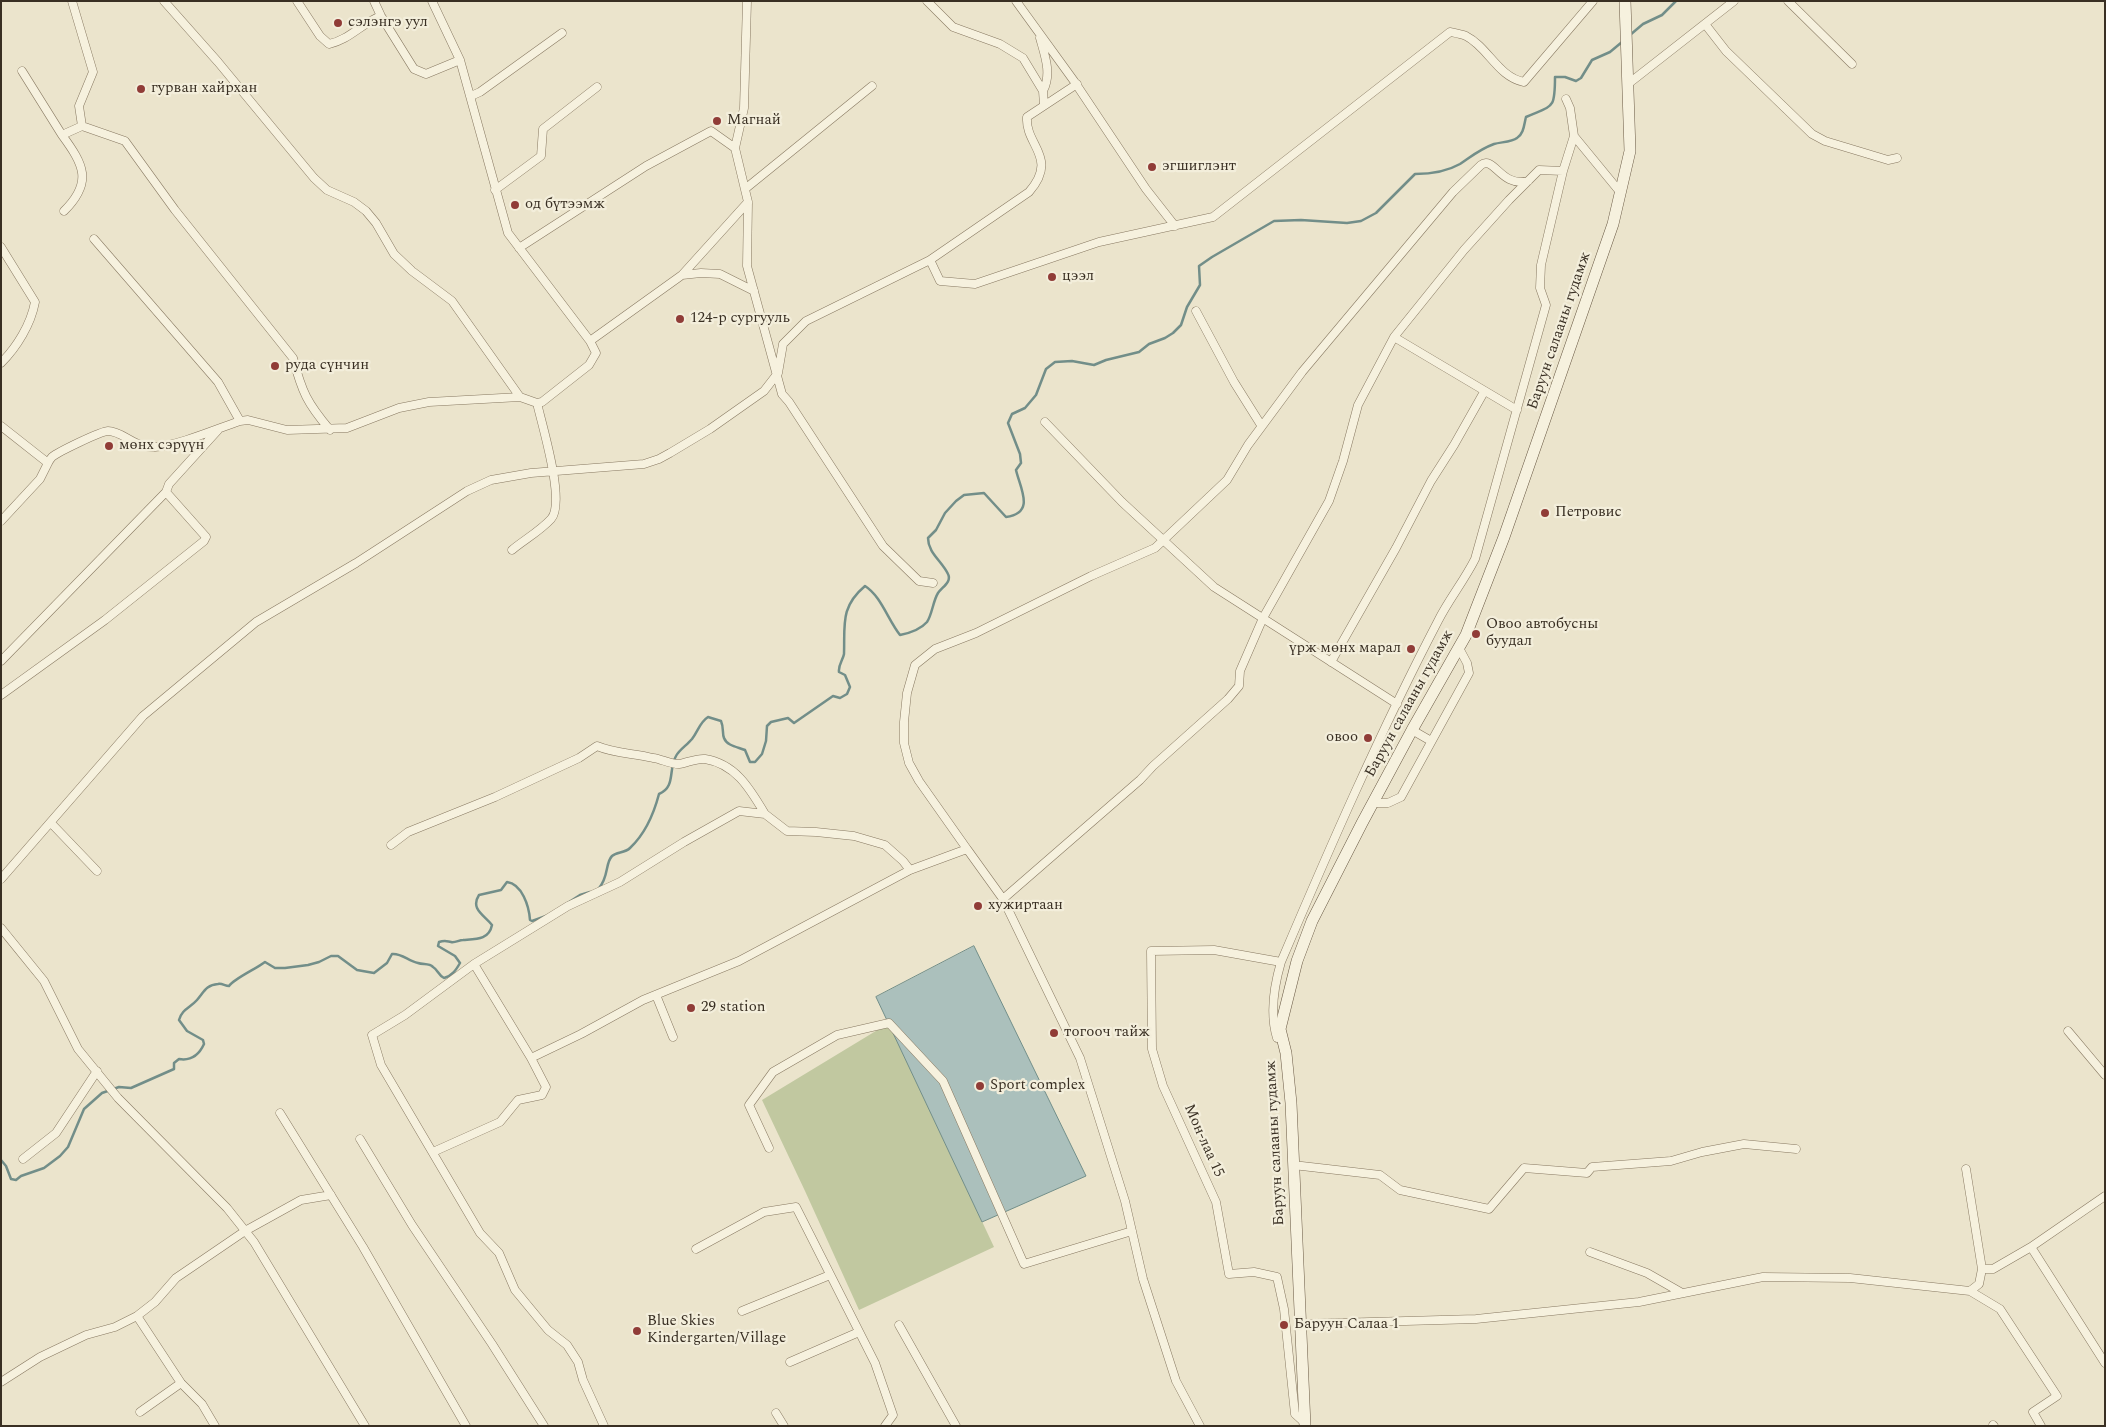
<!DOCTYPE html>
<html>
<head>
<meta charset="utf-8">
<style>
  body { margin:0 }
  #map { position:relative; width:2106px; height:1427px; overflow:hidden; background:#ebe4cc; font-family:Spectral,serif }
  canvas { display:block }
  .frame { position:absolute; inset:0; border:2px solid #392f23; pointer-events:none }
</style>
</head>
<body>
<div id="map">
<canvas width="2106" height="1427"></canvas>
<div class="frame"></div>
</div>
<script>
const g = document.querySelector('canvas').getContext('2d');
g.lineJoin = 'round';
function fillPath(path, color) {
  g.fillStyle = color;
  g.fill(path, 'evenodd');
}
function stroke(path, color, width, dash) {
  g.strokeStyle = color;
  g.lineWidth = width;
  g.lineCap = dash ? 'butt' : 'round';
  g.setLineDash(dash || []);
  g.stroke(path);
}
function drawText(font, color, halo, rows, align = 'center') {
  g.font = font + ' Spectral,serif';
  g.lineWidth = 4.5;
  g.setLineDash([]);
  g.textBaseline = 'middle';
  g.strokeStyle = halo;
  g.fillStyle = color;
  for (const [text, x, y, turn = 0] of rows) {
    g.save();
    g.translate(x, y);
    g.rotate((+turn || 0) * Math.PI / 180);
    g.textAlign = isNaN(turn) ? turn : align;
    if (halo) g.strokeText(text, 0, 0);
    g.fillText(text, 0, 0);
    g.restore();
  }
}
fillPath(new Path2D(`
  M889,1023L994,1247L859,1310L805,1191L762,1100Z`), '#c1c8a0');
const water = new Path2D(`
  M974,946L1086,1176L982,1222L876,997Z`);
fillPath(water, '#abc0bc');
stroke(water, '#728e89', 1);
stroke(new Path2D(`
  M1630,35L1643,24L1662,15L1676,1
  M599,888C609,877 605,863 612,856C617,852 625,853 630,848C645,834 654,813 659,794C676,787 668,770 676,756C679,750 687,745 692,739C698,731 700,722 708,717L721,721C724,728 722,733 724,738C727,746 738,747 745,750L750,762H755L762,754L766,741L767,726L771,722L788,718L794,723L833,696L840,698L847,694L850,687L845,675L839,672C838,665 843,660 844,654C845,625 840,607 865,586C881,596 888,620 900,635C910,633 920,630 927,622C932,615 933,601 938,593C942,587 952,582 948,574C942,561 928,553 928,538L936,530L945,513L956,501L964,495L984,493L1006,517C1036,513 1020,488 1016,470L1021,463L1020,454L1008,423L1012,414L1025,408L1036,395L1046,369L1055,362L1072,361L1094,365L1106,360L1139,352L1149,344L1165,338L1173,333L1181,325L1187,307L1200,285L1199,266L1212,257L1274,221L1301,220L1347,223L1361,221L1376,213L1415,174C1431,174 1446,172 1460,164C1472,156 1480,149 1494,144C1501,142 1512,142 1517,138C1524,134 1524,124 1526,117C1553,105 1555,110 1555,77H1565L1576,81L1581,78L1592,60L1610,52L1622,42
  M566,904L580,895L590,892
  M1,1160L6,1166L11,1179L16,1180L21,1176L44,1168L60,1156L68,1147L84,1109L102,1093L119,1087L131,1088L174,1069V1063L179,1059C191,1061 199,1055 204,1044L203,1040L187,1031L179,1020C182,1009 190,1008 197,1000C204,992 206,985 218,984C222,983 225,986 229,986C235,978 256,969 265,962L275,968H285L308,965L319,962L331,956H338L357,970L374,973L387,963L392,954C402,953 408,961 418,963C423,965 429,963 433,967C438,970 438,975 444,978C452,976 456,970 460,963L455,956L438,946L439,942C445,940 446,941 451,942C455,943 459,940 463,940C476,939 489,940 492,925C484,915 470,909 479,895L501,890L507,882C522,884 529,906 530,920L532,921L546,916`), '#728e89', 2.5);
const minor = new Path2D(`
  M72,1L93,72L79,106L82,126L125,141L175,210L293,358C302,392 307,403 330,430
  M164,1L218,62L314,178L327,190L354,202L366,211L376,223L394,254L412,271L452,301L520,397
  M297,1L320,36L329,44C349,40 362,23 381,16
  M374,1L381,16L414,69L426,74L460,60
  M747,1L744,108L735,148L748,202L747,266L782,394L789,402L883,546L919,581L933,583
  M927,1L953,27L1000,44L1023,58L1043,91L1044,105
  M1016,1L1074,81L1146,189L1175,226
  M1788,1L1852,64
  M1705,24L1726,51L1812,134L1825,141L1888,160L1897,158
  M1040,38C1045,56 1052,74 1043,91
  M22,71L62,135
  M1628,84L1734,1
  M471,96L480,92L562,33
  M1574,136L1620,192
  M745,189L872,86
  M495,190L541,156L543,129L597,87
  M64,211C93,182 84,165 62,135L82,126
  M94,239L218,382L240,421
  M1,247L35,302C31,324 17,347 1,363
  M519,248L646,166L711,131L735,148
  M930,260L1029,192C1059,157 1025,146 1027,117L1077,84
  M682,275L748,202
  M1196,311L1234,382L1261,425
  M1394,337L1517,410
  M590,341L682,275L701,273L720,274L754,291
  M1045,422L1122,502L1214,587L1397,704
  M1,426L48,463C49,461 50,459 52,457C58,452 101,431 108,431C123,431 134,448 155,447C180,445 216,429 240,421L248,420L287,430L347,428L399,408L429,402L520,397L537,403L542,402L589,365L596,353L590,341L508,233L460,60L432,1
  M1,521L40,479L48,463
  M512,550C524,540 540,531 551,519C566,503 542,425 537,403
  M1,661L166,492L169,484L218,430
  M1331,662L1396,548L1431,481L1454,445L1484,392
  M1,695L105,620L204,541L206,537L166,492
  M1412,730L1431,741
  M1373,803H1388L1401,797L1469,673L1467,663L1459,648
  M51,823L97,871
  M391,845L408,832L495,797L579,758L597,746C616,754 634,753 653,758C662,759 669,764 679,764C687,763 696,758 705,759C736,764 750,789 765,814
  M967,849L919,781L909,763L904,743V722L907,693L915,665L935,649L976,633L1091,576L1155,548L1227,480L1248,445L1302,372L1453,192L1481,165C1494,155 1501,188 1528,181
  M1,879L143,716L256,622L356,563L467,491L491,480L531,473L644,464L659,459L670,453L710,429L764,391L778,373L783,344L806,321L930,260L940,281L975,284L1099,242L1213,217L1450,32C1455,33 1461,34 1466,36C1488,47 1498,77 1524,82L1593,1
  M1003,899L1140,780L1153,766L1228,699L1239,686L1240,671L1263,618L1329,501L1343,461L1358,405L1394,337L1464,250L1509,200L1539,170L1563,171
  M1,928L44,981L78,1049L118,1098L227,1208L254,1242L365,1426
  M1281,962L1214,950L1151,951L1152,1049L1163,1086L1216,1202L1229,1274L1254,1272L1277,1277L1284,1309L1295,1414L1305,1423
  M656,995L673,1037
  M2068,1031L2105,1075
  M1277,1038C1270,1015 1274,986 1281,962C1330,847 1380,732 1438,621C1449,599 1464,581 1475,559L1546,305L1540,288L1541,265L1563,171L1574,136L1570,108L1566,99
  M531,1058L581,1034L643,1000L739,961L910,870L967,849L1003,899L1080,1058L1125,1201L1143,1279L1176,1381L1200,1426
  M280,1113L363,1247L466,1426
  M360,1139L412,1225L492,1344L544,1426
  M769,1148L749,1105L773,1072L837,1035L889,1023L943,1081L1024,1264L1132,1231
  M433,1152L500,1122L518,1100L542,1095L546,1087L531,1058L474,964
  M23,1159L56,1133L97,1071
  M1293,1165L1380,1175L1400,1190L1489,1209L1524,1168L1587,1173L1592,1167L1671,1161L1702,1152L1744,1144L1796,1149
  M1966,1169L1982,1269L1979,1284L1970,1291
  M2031,1247L2105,1363
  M696,1249L764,1212L796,1207L875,1363L893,1415L885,1426
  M1590,1252L1647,1273L1682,1293
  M1982,1269H1993L2031,1247L2105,1196
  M742,1311L830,1275
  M137,1316L181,1383L202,1404L215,1426
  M1300,1324L1476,1319L1639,1302L1763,1277L1850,1278L1970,1291L2000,1309L2057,1396L2033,1412L2041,1426
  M899,1325L956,1426
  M790,1362L859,1332
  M1,1382L40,1357L86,1335L115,1327L137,1316L155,1302L176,1278L245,1231L301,1200L331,1195
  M140,1412L181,1383
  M776,1413L784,1426
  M1993,1425L1994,1426
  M604,1426L583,1380L578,1362L567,1345L548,1330L515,1290L499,1253L480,1233L381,1065L372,1035L405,1015L474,964L568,906L620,882L684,842L739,811L765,814L787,831L816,832L854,836L885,845L903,861L910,870`);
const secondary = new Path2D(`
  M1305,1426L1291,1103L1286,1053L1280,1029L1297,961L1312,921L1362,823L1412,730L1466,635L1504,537L1613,224L1630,151L1625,1`);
stroke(minor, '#877861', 9);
stroke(secondary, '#695944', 12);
stroke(minor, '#f6f1de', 8);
stroke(secondary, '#f6f1de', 11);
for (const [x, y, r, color] of [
  [338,23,5,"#903c37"],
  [141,89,5,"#903c37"],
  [717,121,5,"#903c37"],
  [1152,167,5,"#903c37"],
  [515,205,5,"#903c37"],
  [1052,277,5,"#903c37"],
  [680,319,5,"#903c37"],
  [275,366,5,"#903c37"],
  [109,446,5,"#903c37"],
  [1545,513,5,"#903c37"],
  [1476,634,5,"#903c37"],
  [1411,649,5,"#903c37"],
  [1368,738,5,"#903c37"],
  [978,906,5,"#903c37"],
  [691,1008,5,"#903c37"],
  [1054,1033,5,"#903c37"],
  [980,1086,5,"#903c37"],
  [1284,1325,5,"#903c37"],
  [637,1331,5,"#903c37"]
]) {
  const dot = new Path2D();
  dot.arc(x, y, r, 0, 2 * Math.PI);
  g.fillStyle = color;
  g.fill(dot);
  stroke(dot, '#f3eedb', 2);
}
drawText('15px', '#392f23', '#f3eedb', [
  ["сэлэнгэ уул",348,23],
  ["гурван хайрхан",151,89],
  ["Магнай",727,121],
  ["эгшиглэнт",1162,167],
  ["од бүтээмж",525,205],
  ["цээл",1062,277],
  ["124-р сургууль",690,319],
  ["руда сүнчин",285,366],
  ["мөнх сэрүүн",119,446],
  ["Петровис",1555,513],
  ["Овоо автобусны",1486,625],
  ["буудал",1486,642],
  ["үрж мөнх марал",1401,649,"right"],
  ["овоо",1358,738,"right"],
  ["хужиртаан",988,906],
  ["29 station",701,1008],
  ["тогооч тайж",1064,1033],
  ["Sport complex",990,1086],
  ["Blue Skies",647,1322],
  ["Kindergarten/Village",647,1339],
  ["Баруун Салаа 1",1294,1325]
], 'left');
drawText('15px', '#392f23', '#f3eedb', [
  ["Баруун салааны гудамж",1560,331,-71],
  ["Баруун салааны гудамж",1410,704,-61],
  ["Мон-лаа 15",1203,1141,66],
  ["Баруун салааны гудамж",1276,1143,-93]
]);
</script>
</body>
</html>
